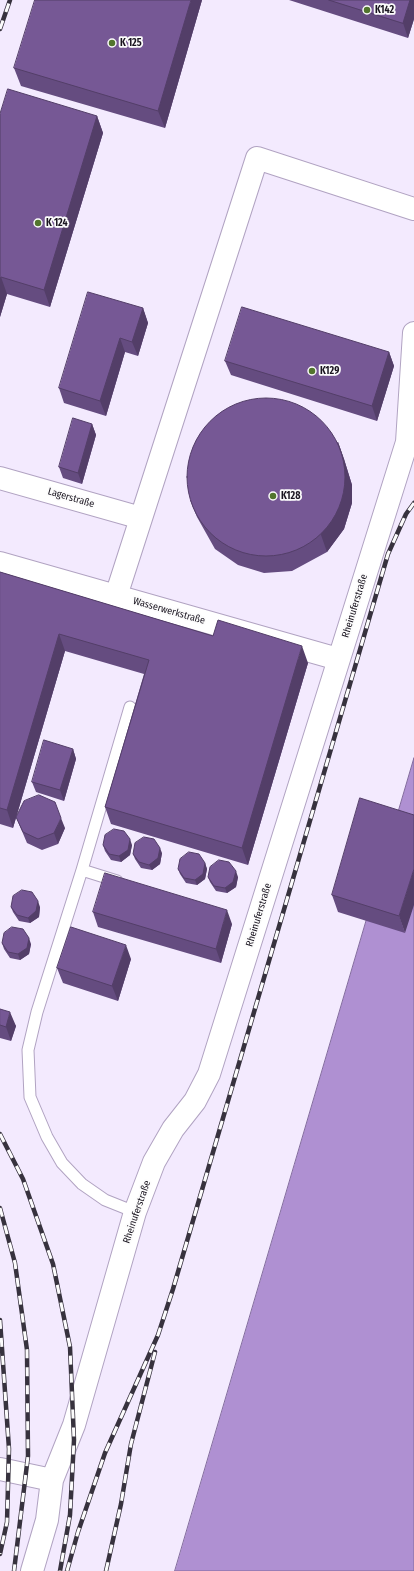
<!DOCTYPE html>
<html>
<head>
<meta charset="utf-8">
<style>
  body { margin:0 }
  canvas { display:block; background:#f3eafe }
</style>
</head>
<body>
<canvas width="414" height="1571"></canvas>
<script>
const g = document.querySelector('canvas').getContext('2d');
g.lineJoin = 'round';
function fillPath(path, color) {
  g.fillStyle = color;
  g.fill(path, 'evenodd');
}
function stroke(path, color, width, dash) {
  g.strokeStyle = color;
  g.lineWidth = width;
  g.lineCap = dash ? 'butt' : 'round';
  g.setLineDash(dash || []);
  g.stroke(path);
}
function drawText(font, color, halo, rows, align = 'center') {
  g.font = font + ' "Fira Sans Condensed",sans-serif';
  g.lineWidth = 3.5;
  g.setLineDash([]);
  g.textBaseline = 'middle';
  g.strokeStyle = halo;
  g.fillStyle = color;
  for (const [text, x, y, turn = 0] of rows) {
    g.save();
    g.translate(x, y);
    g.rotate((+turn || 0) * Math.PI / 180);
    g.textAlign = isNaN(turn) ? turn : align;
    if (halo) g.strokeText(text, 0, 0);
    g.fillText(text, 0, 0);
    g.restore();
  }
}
const water = new Path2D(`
  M414,758V1571H175Z`);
fillPath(water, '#af90d2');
stroke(water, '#826b9d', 1);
const service = new Path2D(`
  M130,707L82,870L37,1012L28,1050L30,1097L47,1137L62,1163L82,1184L105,1200L135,1212
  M82,870L117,881`);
const minor = new Path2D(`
  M0,478L141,518
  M0,563L338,659
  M116,596L257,158L414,209
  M0,1469L52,1480
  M32,1571L47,1520L52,1480L74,1425L135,1212L154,1162L173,1129L195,1101L209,1074L407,442L414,333`);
stroke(service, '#b1a3c2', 13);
stroke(minor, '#b1a3c2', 24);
stroke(service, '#fff', 11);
stroke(minor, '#fff', 22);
const rail = new Path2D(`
  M0,29L10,0
  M0,1134L23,1179L53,1264L70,1347L74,1440L70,1515L60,1571
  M0,1208L15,1263L27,1350L28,1456L14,1571
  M0,1320L9,1449L7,1522L0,1554
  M67,1571L78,1532L105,1453L158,1335L173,1289L388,554L406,514L414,503
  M106,1571L121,1504L131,1444L155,1352`);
stroke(rail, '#37323e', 4.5);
stroke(rail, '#fcfcfc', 3, [9]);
fillPath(new Path2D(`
  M202,0L165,128L21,86L14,68Z
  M289,0H414V19L408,38Z
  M0,114L97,116L103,133L50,307L7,294L0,317Z
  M143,308L148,323L138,356L125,352L106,416L64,403L59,388Z
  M389,352L394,366L377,421L231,375L225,361Z
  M92,424L96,435L82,484L63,478L59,467Z
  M338,442L344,459L352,485V503L344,529L327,552L292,571L264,573L238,565L215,549L197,517L190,500Z
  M0,572L213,636L308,663L248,865L111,824L105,807L144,674L65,651L13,828L0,824Z
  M73,749L76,759L64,801L36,792L32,782Z
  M360,798L405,933L338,912L332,895Z
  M16,817L65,828L58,844L42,850L27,843Z
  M103,845H132L130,855L121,862L111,860L105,851Z
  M162,853L160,864L152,870L141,868L135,859L133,854Z
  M205,863L207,869L205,879L197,885L186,883L180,874L178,869Z
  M208,877H238L236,887L227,893L216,891L210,882Z
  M11,907H40L39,917L30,923L19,921L13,912Z
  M93,912L232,924L221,963L98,927Z
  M2,943L31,944L29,954L20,960L10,958L4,949Z
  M131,959L118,1001L63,983L57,968Z
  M0,1009L16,1026L11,1041L0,1038Z`), '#654c80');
fillPath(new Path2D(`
  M191,0H202L165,128L158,111Z
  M410,0H414V19L408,38L403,23Z
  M97,116L103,133L50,307L44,290Z
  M1,277L7,294L0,317V279Z
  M143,308L148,323L138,356L132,342Z
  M120,338L125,352L106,416L100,401Z
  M389,352L394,366L377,421L372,406Z
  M92,424L96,435L82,484L78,473Z
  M338,442L344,459L352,485V503L344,529L327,552L321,535Z
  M59,634L65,651L13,828L7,810Z
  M302,646L308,663L248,865L242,848Z
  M73,749L76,759L64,801L60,790Z
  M61,818L65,828L58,844L54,833Z
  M130,839L132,845L130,855L121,862L119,856Z
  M160,848L162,853L160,864L152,870L149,865Z
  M205,863L207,869L205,879L197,885L195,880Z
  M414,869V905L405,933L399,916Z
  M236,871L238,877L236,887L227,893L225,888Z
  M38,901L40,907L39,917L30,923L28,918Z
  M227,910L232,924L221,963L216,949Z
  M29,938L31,944L29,954L20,960L18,954Z
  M126,945L131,959L118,1001L112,986Z
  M10,1012L16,1026L11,1041L6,1027Z`), '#533e68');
const building = new Path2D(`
  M35,0H191L158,111L14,68Z
  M329,0H410L403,23Z
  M8,89L97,116L44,290L1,277L0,279V114Z
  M88,292L143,308L132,342L120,338L100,401L59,388Z
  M242,307L389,352L372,406L225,361Z
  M187 477a79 79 0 1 1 158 0a79 79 0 1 1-158 0Z
  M73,418L92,424L78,473L59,467Z
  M0,572L213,636L218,620L302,646L242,848L105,807L149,660L59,634L7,810L0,808Z
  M44,740L73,749L60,790L32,782Z
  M39,795L55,802L61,818L54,833L38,839L23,832L16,817L24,801Z
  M360,798L414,815V869L399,916L332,895Z
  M114,829L124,831L130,839L128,850L119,856L109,854L103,845L105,835Z
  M144,837L154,839L160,848L158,858L149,865L139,862L133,854L135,843Z
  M189,852L199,854L205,863L203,874L195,880L184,878L178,869L180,859Z
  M219,860L229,862L236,871L233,882L225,888L214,886L208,877L210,867Z
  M105,873L227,910L216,949L93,912Z
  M22,890L32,892L38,901L36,911L28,918L17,915L11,907L13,896Z
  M12,927L23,929L29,938L27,948L18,954L8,952L2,943L4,933Z
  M71,927L126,945L112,986L57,968Z
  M0,1009L10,1012L6,1027L0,1025Z`);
fillPath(building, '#765895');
stroke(building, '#533e68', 1);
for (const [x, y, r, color] of [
  [367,10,4,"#52752e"],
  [112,43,4,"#52752e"],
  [38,223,4,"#52752e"],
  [312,371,4,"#52752e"],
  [273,496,4,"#52752e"]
]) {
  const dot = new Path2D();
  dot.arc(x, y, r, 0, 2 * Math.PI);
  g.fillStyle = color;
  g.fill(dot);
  stroke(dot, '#fcfcfc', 1.5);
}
drawText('bold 10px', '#1a1520', '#fcfcfc', [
  ["K142",375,10],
  ["K 125",120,43],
  ["K 124",46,223],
  ["K129",320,371],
  ["K128",281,496]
], 'left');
drawText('10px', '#1a1520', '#fcfcfc', [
  ["Lagerstraße",71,498,16],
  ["Rheinuferstraße",355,606,-73],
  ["Wasserwerkstraße",169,611,16],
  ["Rheinuferstraße",259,915,-73],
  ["Rheinuferstraße",137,1212,-71]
]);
</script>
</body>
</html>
